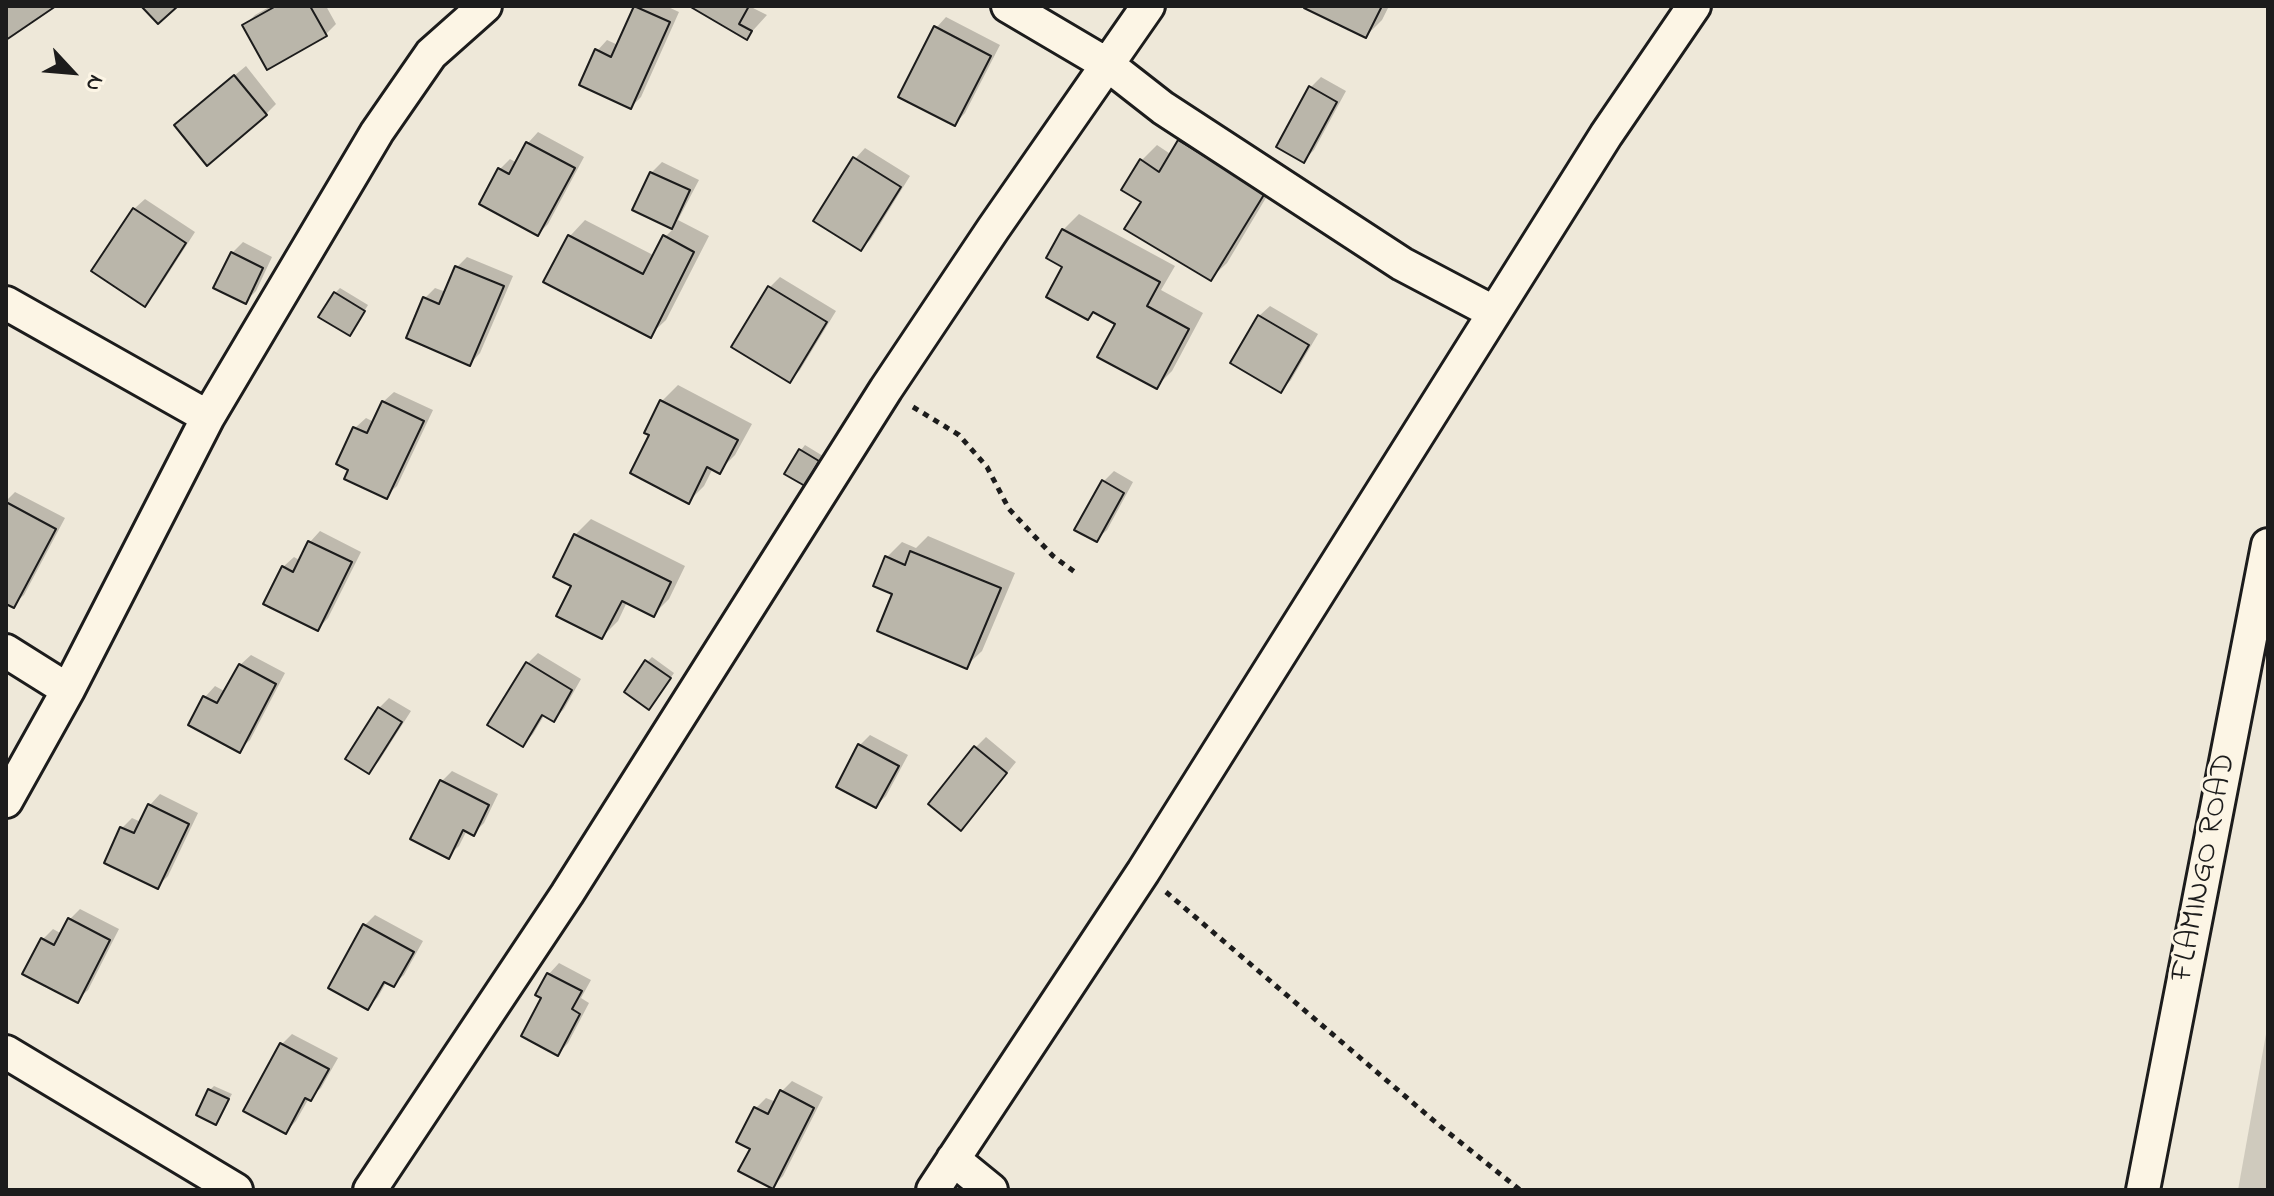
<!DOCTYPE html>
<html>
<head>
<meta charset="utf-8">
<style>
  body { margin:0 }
  #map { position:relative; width:2274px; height:1196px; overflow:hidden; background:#eee8d9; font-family:"Indie Flower",sans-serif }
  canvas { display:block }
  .frame { position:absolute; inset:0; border:8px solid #1c1c1c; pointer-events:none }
  .north { position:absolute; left:32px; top:32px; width:80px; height:80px; -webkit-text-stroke:6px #fcf5e5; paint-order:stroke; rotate:116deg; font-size:22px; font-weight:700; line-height:32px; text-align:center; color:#1c1c1c }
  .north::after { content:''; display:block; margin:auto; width:28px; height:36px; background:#1c1c1c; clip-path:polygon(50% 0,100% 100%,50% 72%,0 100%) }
</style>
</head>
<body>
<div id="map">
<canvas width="2274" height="1196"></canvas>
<div class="frame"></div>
<div class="north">N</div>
</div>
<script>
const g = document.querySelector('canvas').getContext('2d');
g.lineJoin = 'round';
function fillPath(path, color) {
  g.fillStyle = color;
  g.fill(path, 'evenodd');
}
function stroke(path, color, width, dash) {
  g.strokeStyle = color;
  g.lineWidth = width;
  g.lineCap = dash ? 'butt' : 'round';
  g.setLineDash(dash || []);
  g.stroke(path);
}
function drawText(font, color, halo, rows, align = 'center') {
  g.font = font + ' "Indie Flower",sans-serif';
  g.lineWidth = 6;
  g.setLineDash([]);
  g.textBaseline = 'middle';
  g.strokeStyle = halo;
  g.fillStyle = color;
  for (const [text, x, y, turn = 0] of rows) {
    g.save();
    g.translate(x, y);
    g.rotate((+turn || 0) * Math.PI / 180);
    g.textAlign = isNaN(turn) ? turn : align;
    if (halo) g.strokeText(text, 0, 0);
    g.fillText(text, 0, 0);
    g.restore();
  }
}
fillPath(new Path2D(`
  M2268,1023V1190H2238Z`), '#cfcabd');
fillPath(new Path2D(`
  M271,6H326L336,24L326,34L245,25L255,15Z
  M637,6H666L679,12L641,97L631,107L597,51L607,40L618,45Z
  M692,6H754L753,8L767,15L747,37Z
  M1307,6H1389L1382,20L1366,36Z
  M946,17L1000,45L965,113L955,124L936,28Z
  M246,66L276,104L266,114L187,115Z
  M1321,77L1346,91L1314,150L1304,160L1310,88Z
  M1196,126L1279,176L1227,263L1211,278L1143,201L1141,161L1157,145L1172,155L1180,142Z
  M538,132L584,157L548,224L538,234L500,169L510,159L517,163L528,143Z
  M865,148L910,176L871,239L861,249L855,159Z
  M662,162L699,180L678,220L709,236L666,320L650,335L570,236L585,220L655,256L665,237L674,228L634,209L651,173Z
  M145,199L195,232L155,294L145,304L134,209Z
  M1079,214L1175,266L1161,290L1203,313L1172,371L1156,387L1118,323L1095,310L1088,318L1065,266L1063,230Z
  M243,242L272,257L256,291L246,301L232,253Z
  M467,257L513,276L480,353L470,364L425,298L435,288L446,292L457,267Z
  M780,277L836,311L800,370L790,381L770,287Z
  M340,288L368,305L354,328L335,293Z
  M1270,306L1318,334L1291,380L1281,391L1259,316Z
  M678,385L752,424L735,455L719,471L713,468L704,486L689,501L652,434L662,401Z
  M394,392L433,410L397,486L386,496L350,469L355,428L366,418L374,422L383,402Z
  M805,445L823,456L804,484L801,450Z
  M1114,471L1133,482L1107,530L1096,540L1103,482Z
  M15,492L65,518L24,595L13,605L6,601V501Z
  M591,519L685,566L669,599L653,615L627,602L618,621L602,637L574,585L575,535Z
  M320,531L361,552L328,618L318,629L283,567L294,557L301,561L310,542Z
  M928,536L1015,573L982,651L966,666L895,593L886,558L902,542L916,548Z
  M538,653L581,679L564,709L553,720L545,714L533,734L523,745L528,663Z
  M251,655L285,673L250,740L239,750L190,724L205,697L215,686L226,692L240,665Z
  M652,657L674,673L653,703L647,662Z
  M389,698L411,711L379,761L369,772L379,708Z
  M870,735L908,755L886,796L876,806L860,745Z
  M986,737L1016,762L971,818L975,748Z
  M452,771L498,794L484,823L474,833L467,830L459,846L448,856L442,781Z
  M160,794L198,813L168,876L158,886L122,828L132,818L141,822L150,805Z
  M80,909L119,929L88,990L77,1000L43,939L53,929L62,934L70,919Z
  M375,915L423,941L404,975L393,985L387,981L378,997L368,1007L365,925Z
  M559,963L591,980L581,998L589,1003L568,1043L558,1054L544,997L538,994L549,974Z
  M292,1034L338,1058L321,1088L309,1098L296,1121L286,1132L282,1044Z
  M792,1081L823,1097L783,1176L772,1187L756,1108L766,1098L776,1102L781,1092Z
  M214,1086L232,1094L216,1122L210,1090Z`), '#0003');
const building = new Path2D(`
  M6,6H56L6,40Z
  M141,6H178L158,24Z
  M276,6H310L327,36L267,70L242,25Z
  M634,6L670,22L631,109L579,85L595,49L611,57Z
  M689,6H749L739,24L752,31L747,40Z
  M1305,6H1382L1366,38L1304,8Z
  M934,26L991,56L955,126L898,97Z
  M234,75L267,115L207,166L174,125Z
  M1309,86L1337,102L1304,163L1276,147Z
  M1178,140L1265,193L1211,281L1124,229L1141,202L1121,190L1140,159L1159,172Z
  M526,142L575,168L538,236L479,204L498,168L509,174Z
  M853,157L901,187L861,251L813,221Z
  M650,172L690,190L672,229L632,210Z
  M133,208L186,243L145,307L91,271Z
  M1062,229L1160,282L1147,306L1189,329L1157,389L1097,357L1115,324L1093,312L1088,320L1046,297L1062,267L1046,258Z
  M568,235L643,274L663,235L694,252L651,338L543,282Z
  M231,252L263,268L246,304L213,288Z
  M455,266L504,286L470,366L406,338L423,297L439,304Z
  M768,286L827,322L790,383L731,347Z
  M334,292L365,311L350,336L318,317Z
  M1258,315L1309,345L1281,393L1230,363Z
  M660,400L738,440L720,474L707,467L689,504L630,473L649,435L644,433Z
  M382,401L424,421L387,499L344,479L348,470L336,464L353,427L367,433Z
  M799,449L819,461L805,486L784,474Z
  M1102,480L1124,493L1097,542L1074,530Z
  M6,502L56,529L14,608L6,604Z
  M574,534L671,582L654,617L622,601L602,639L556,616L571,586L553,577Z
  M308,541L352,562L318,631L263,604L282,566L293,572Z
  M910,551L1001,588L967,669L877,631L892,594L873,586L885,556L905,565Z
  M645,660L671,678L649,710L624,692Z
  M526,662L572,690L554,722L542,715L523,747L487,725Z
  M239,664L276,684L240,753L188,725L203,696L217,703Z
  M378,707L402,722L369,774L345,759Z
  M858,744L899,766L876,808L836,787Z
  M974,746L1007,773L961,831L928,804Z
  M440,780L489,805L474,836L463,830L449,859L410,839Z
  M148,804L189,824L158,889L104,863L120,827L134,833Z
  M68,918L110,940L78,1003L22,974L41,938L54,945Z
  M363,924L414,952L394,987L384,982L368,1010L328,988Z
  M547,973L582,991L572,1009L580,1014L558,1056L521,1036L541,998L535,995Z
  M280,1043L329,1069L311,1101L305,1098L286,1134L243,1111Z
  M208,1089L229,1099L216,1125L196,1115Z
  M780,1090L814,1108L773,1189L738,1171L750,1149L736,1142L754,1107L768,1114Z`);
fillPath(building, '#bab6aa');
stroke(building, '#1c1c1c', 2);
const street = new Path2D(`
  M1008,6L1108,65L1163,108L1402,264L1493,312
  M6,303L208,417
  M6,651L68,690
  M6,801L68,690L208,417L377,132L431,54L485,6
  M6,1052L236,1190
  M953,1159L991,1190
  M370,1190L567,894L886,389L993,229L1148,6
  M933,1190L1143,872L1606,135L1694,6
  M2143,1190L2268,545`);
stroke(street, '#1c1c1c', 38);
stroke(new Path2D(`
  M913,407L959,435L987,467L1009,509L1053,556L1076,573
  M1166,892L1440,1126L1520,1190`), '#1c1c1c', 5, [6, 6]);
stroke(street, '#fcf5e5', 32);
drawText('32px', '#1c1c1c', '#fcf5e5', [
  ["FLAMINGO ROAD",2206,868,-79]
]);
</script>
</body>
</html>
